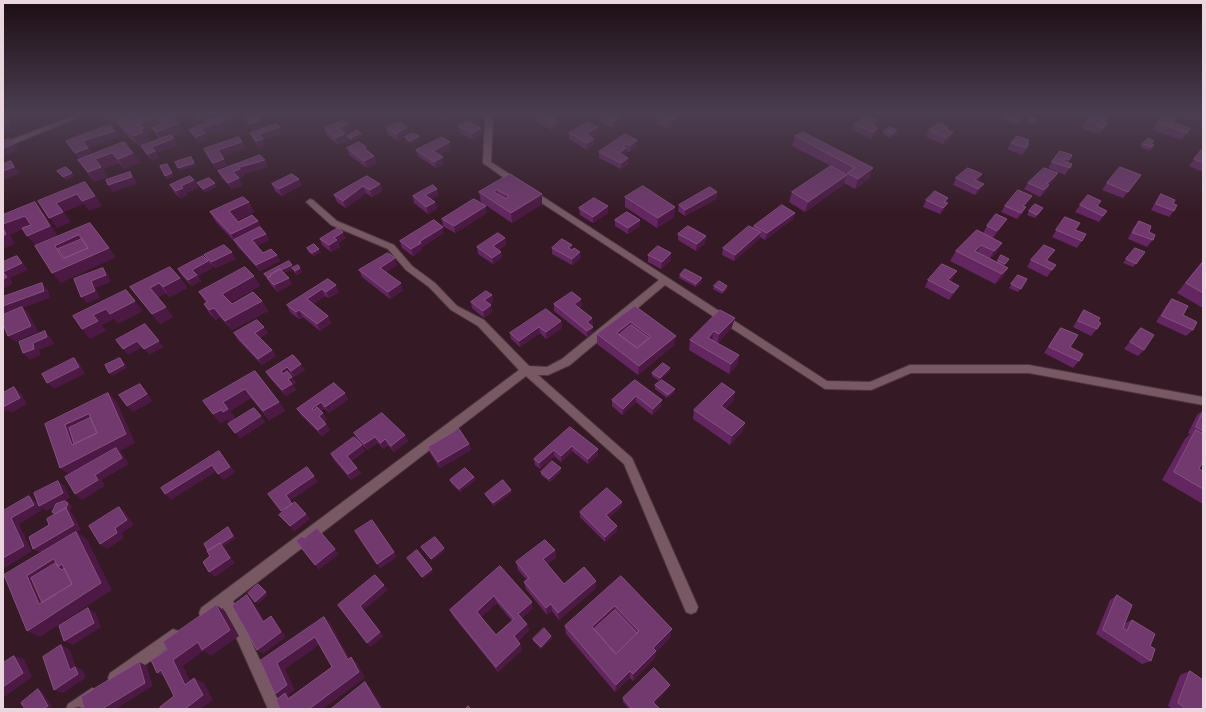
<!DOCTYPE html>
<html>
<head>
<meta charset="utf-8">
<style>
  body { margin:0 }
  #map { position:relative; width:1206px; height:712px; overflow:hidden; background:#351924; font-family:"PT Sans",sans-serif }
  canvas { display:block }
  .frame { position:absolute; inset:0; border:4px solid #ead6dd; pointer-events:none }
</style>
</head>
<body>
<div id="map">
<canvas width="1206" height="712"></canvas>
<div class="frame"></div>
</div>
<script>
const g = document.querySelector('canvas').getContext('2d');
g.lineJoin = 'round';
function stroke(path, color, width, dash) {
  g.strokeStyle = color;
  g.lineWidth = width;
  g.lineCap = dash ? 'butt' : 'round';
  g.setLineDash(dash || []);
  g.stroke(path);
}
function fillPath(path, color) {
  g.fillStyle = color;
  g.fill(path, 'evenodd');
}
const street = new Path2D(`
  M75,115H85L3,148V143Z
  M485,115H493L491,162L520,181V185H514L483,163Z
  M531,189L827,381L870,382L910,365H1029L1203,397V405L1029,373H911L871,390L825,389L665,285L570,365L548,375H538L632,458L698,607L696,612L691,614L686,612L624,464L526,376L233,601L282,709H268L223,608L206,620L201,618L199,613L201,608L519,370L478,326L451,310L429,287L406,270L388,249L331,225L306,202L310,199L313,200L337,221L394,245L412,266L435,283L457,306L484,320L529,366L547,367L562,359L659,280L528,194L527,192Z
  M173,629L178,631L180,636L178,641L120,683L115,685L110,683L108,678L110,673Z
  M92,688L97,690L99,695C93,709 79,709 66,709L68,704Z`);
stroke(street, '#4d363f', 2);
fillPath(street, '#785863');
fillPath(new Path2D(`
  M101,115H188L176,120L179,123L184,132L173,137L178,145L156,153L159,158L152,161L145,153L141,146L159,139L158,138L153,130L146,133L149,138L148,139L149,141L139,146L123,132L117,122L113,124L110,122L107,118L105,119Z
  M191,115H209L211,119L234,124L224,128L225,130L221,132L218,130L214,132L210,129L212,133L206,135L208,140L199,143L193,136L189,130L208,125L206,122L201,124Z
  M438,115H456V117L449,121Z
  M538,115H557V117L554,119L557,120V127L553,130L537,123L536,116Z
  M789,115H800L795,119Z
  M1161,115H1200L1195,122L1177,116L1173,123L1187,133L1182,140L1152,130Z
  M599,116L618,121V124L613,128L599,122Z
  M656,116L680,118L675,121V124L667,129L656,123Z
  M1004,117H1019L1020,121L1017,125L1002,120Z
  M1031,117L1037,119L1034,125L1028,123Z
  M1108,117L1104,122V130L1099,134L1082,128L1086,121Z
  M878,120L875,127L878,128L876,135L871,139L852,130L854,124Z
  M458,126L481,128L482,134L473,140L460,133Z
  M407,127L409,133L398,141L388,135L386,128Z
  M598,127V134L592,137L594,145L587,150L569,139V133Z
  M324,128L352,130L344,133L348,141L338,145L326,135Z
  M947,129L950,139L943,144L926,137L929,130Z
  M115,131L119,137L88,147L93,154L133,153L140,163L124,169L119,163L103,169L108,177L94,182L78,160L79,159L66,141Z
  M884,131L896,133L891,138L883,134Z
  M803,132L870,178L855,189L844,183L847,175L843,185L805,212L789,202L792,192L831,166L792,146L795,136Z
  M250,133L282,134L263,140L265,145L259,148L253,139Z
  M361,133L362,136L353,141L348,139L347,136Z
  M625,134L637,147L630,152L626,151V155L624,156L628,158V164L621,169L599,158V152Z
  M419,136L420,140L411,144L406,140L405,137Z
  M1029,140L1028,144H1029L1026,151L1022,155L1007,149L1011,143Z
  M242,142L245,148L222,156L227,165L216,169L207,156L204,149Z
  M1142,144L1154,145L1150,151L1140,147Z
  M366,147L367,151L374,156L377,163L367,168L349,155L347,148Z
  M1203,148V172L1189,166Z
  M451,149L440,155L444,164L436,168L418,156L416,150Z
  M1072,155L1068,163L1072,164L1065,175L1048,168L1052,162Z
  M265,160L268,167L243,174L242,172L244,176L239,178L242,185L232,189L222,178L218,171L239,167L237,164Z
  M1058,173L1054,180L1049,185L1045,192L1040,197L1024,189L1028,183Z
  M510,174L542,194V204L512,223L481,202L479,192Z
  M1141,175L1123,198L1102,190L1107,183Z
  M367,176L380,184L382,191L372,197L366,193L346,208L337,202L334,195Z
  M956,178L978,181L980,190L975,195L953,185Z
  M197,183H215L216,187L205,192L199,186Z
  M272,184L302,185L282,196L275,191Z
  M170,185L198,187L186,193L187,195L180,198L174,192Z
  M717,192L716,199L685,216L678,211L679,205Z
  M1161,194L1173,204L1174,211L1169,217L1151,210L1156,201Z
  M439,195L431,199L435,202L437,209L428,214L414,203L413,196Z
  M625,197L675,207L674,217L657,228L625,207Z
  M948,198L946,202L944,210L940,214L923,207L926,200Z
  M249,202L254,212L237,220L238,222L258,221L262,230L266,234L269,240L257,246L263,253L277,255L280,261L260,271L238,247L235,242L216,222L210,212Z
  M1028,202L1024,206L1022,214L1017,219L1001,212L1005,206Z
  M1080,205L1097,207L1107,211L1099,222L1075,212Z
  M579,208L608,213L593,223L580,215Z
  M1043,208L1035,218L1027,215L1029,211Z
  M487,213L455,233L443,226L442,219Z
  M795,213L793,219L765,240L760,237L759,239L734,261L722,255L723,248L753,228L754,226Z
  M1065,217L1075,230L1082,241L1077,248L1052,237Z
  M615,220H640V226L628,234L615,226Z
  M1139,221L1149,232L1153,240L1147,247L1128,239L1133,228Z
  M1003,225L993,238L983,233L987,226Z
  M977,230L1002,243L996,253L990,259L997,262L1001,255L1009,259L1004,266L1008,268L1002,278L995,284L950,261L956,251Z
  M444,233L422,247V250L413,256L402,248L400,241Z
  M678,234L706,236L705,243L696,251L678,240Z
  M346,238L338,243L340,247L331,252L322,245L320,239Z
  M505,238L506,245L499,250L501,252L502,258L493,264L478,254L477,247Z
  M572,245V250L581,258L572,265L552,254V248Z
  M307,248L321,252L314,256L308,252Z
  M1135,248L1145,252L1133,267L1123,263Z
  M1055,250L1047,261L1056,265L1047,277L1027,267L1031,260Z
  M671,253V260L661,269L648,262V255Z
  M204,255L236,259L215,268L209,262L212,268L198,276L201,281L192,286L182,276L178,269L207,260Z
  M1203,260V308L1177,293Z
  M397,265L386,272L403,290L390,299L362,277L359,270Z
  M293,268H300L302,272L297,275L294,272L293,269L284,273L292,284L278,292L271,285L264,274Z
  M680,275L702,278V282L696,287L679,278Z
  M1018,275L1027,279L1018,292L1009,288Z
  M254,276L260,286L231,302L232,304L262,301L268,311L232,330L220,317L216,320L210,314L204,304L206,303L199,292Z
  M180,278L187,288L170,297L166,293L158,297L173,317L160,324L130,287Z
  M953,278L950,281L955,293L949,300L925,287L928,280Z
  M328,279L339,292L329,298L325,296L313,304L328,316L331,323L320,331L303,317L299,319L290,312L287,305Z
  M714,286H727V289L722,294L713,289Z
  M492,295L493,302L490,304L492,312L484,318L472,308L471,302Z
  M1172,299L1193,330L1186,336L1156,322L1166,306Z
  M554,304L582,305L579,308L592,318L593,325L591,326L593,333L587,337L554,311Z
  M635,306L674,345L638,375L597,344V334Z
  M720,310L732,327L718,343L739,355L737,365L729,374L689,350L690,340Z
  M1084,310L1098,321L1097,329L1091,336L1073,327L1079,317Z
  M561,321L562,328L546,339L540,333L520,347L511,339L510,333Z
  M1061,328L1070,347L1079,361L1073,368L1044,353L1056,334Z
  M1141,328L1144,350L1138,356L1124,349L1135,335Z
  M234,333H268L260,338L272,350L276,356L262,365L238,340Z
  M293,355L305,370L294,377L291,374H290L296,383L293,385L296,390L286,396L270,378L266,372Z
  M255,371L279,402L285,411L269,420L251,398L230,411L235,418L230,421L228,419L220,423L213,414Z
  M670,371L659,381L652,376V373Z
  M635,380L661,406L652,415L636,402L622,415L612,406V400Z
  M334,383L348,399L329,413L324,408L321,411L327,419L324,421L330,430L322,436L301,415L297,409Z
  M655,385L674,393L667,398L655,389Z
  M735,392L733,401L725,409L745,423L742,432L730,445L693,419L694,410Z
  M1203,410V464L1202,463L1199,469L1203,471V504L1162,480L1185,439L1190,434L1188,433L1197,415Z
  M570,427L598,449V455L588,464L572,451L561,462L554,456L540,469L535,465L534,459Z
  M354,433L405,435L408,441L394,452L388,445L384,449L378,443L367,450L357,439Z
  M469,444L471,450L440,468L430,453L428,447Z
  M365,451L351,461L361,473L351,480L334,460L331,454Z
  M561,468V471L550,482L541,475V472Z
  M474,477L475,480L460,492L451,483L450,480Z
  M512,492L494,506L486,496L485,494Z
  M622,502L621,507L609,518L617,531L605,542L580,517V512Z
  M555,550L556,558L547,564L564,584L596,581V588L559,620L552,611L547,615L526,589L524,582L527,580L518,570L516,562Z
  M500,566L533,608L522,618L527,624L529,630L518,641L520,644L522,650L498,672L453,616L450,610ZM497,603L512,621L496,635L481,617Z
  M621,576L670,638L656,652L654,659L633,681L630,678L615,692L566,634L565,626Z
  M1117,595L1125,623L1132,620L1150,646L1151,661L1142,664L1096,634L1110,600Z
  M551,636L552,638L541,649L533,641V639Z
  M1190,671L1203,709H1172L1168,706L1180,675Z
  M668,689L654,703L660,709H629L623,702V698Z`), '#642661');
fillPath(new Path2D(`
  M49,115H57L58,118L52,120Z
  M102,115H106L107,118L105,119Z
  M130,115H145L121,125L118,120Z
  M170,115H188L173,121Z
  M204,115H209L211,120L201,124L197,118Z
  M448,115H456V117L449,121Z
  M549,115H557V117L549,122L548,116Z
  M618,115H630L618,121V124L613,128V122L616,116Z
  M674,115H680V118L675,121V124L667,129V122Z
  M796,115H800L795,119Z
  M113,116L117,122L113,124L108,118Z
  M155,117L160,127L152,128L153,130L146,133L149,138L148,139L149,141L139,146L133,136L139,124Z
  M231,117L234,124L224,128L225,130L221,132L217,125L220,122Z
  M6,119L14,130L3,133V125Z
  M260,120L263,127L252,130L249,124Z
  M557,120V127L553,130L552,124Z
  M878,120L875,126L870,131L871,125Z
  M179,123L184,132L162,142L157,132Z
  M215,123L218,130L214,132L211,125Z
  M1108,123L1104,130L1099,134L1103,128Z
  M349,124L352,130L341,135L339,128Z
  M209,126L212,133L206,135L208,140L199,143L196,137L201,129Z
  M280,127L282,134L263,140L265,145L259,148L256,141L259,134Z
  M407,127L409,133L398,141L396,134Z
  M598,127V134L586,141V134Z
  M481,128L482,134L473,140L472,133Z
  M878,128L876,135L871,139L873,132Z
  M897,130L896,133L891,138L892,134Z
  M115,131L119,137L88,148L83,141Z
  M953,132L950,139L943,144L946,138Z
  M361,133L362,136L353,141L351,138Z
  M345,134L348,141L338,145L335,138Z
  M419,136L420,140L411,144L410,141Z
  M174,138L178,145L156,153L159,158L152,161L148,154L152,147Z
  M10,139L19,150L3,156V148Z
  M594,139V145L587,150V143Z
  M637,140V147L630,152V146Z
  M242,142L245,148L222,157L218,150Z
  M450,142L451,149L435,158L433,151Z
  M627,144L626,155L619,160V153L623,146Z
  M1029,144L1026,151L1022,155L1026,148Z
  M88,148L93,154L79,159L75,153Z
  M112,153L119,163L103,169L108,177L94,182L88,172L95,159Z
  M133,153L140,163L124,169L118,159Z
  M374,156L377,163L367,168L364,161Z
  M191,157L196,166L180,171L178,168Z
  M443,157L444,164L436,168L434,162Z
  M628,158V164L621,169V163Z
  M224,159L227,165L216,169L213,163Z
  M265,160L268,167L243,174L240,167Z
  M11,161L20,173L3,180V171Z
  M169,167L174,177L167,179L165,176Z
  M873,168L870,178L855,189L858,179Z
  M240,169L244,176L237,178L233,172Z
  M130,172L135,179L137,184L113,192L108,185Z
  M72,173L75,176L65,180L63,177Z
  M1058,173L1054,180L1043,191L1047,184Z
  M982,174L978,181L972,186L975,180Z
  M847,175L843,185L805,212L808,202Z
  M239,178L242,185L232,189L228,183Z
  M299,179L302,185L282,196L279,189Z
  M194,180L198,187L186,193L187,195L180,198L176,191L181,186Z
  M215,183L216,187L205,192L203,189Z
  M380,184L382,191L372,197L370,190Z
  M984,184L980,190L975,195L978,189Z
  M1049,185L1045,192L1040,197L1044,190Z
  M363,186L366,193L346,208L343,201Z
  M437,189L439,195L427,201L425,195Z
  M497,190L499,200L494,192Z
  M717,192L716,199L685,216V210Z
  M77,194L84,204L64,212L71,222L57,228L49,218L56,203Z
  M542,194V204L512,223L511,213Z
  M95,196L102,206L89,211L82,201Z
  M1032,196L1028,202L1019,213L1023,206Z
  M35,202L43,212L58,236L35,245L27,236L50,226Z
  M249,202L254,212L234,221L229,211Z
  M435,202L437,209L428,214L426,207Z
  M948,203L944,210L940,214L943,208Z
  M486,206L487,213L455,233L454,226Z
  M608,206V213L593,223V217Z
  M675,207L674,217L657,228L658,218Z
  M1026,207L1022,214L1017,219L1021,213Z
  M795,213L793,219L765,240L767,233Z
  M25,216L33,225L10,235L15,244L3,249V224Z
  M1007,219L1003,225L993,238L997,231Z
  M640,220V226L628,234V228Z
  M258,221L263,231L235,242L231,234Z
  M90,223L116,257L61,283L52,273L55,246L79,235Z
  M443,227L444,233L422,247V250L413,256L411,249L419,242Z
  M343,232L346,238L338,243L340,247L331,252L329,245L334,238Z
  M761,232L759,239L734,261L735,255Z
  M266,234L269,240L255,247L252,240Z
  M706,236L705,243L696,251L697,244Z
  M505,238L506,245L494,253L493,246Z
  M1002,243L996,253L988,261L994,251Z
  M572,245V252L568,248Z
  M981,245L976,255L975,251Z
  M319,249L321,252L314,256L312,253Z
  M232,252L236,259L215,268L211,262Z
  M501,252L502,258L493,264L492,258Z
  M580,252L581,258L572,265V259Z
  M671,253V260L661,269L662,262Z
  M277,255L280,261L260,271L256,265Z
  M17,256L23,263L28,270L10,278L13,284L3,289V272Z
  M395,258L397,265L382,274L380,268Z
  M208,261L212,268L198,276L201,281L192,286L188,280L192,270Z
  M292,265L294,268L273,279L271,276Z
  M103,268L108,274L111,282L96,288L100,298L87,303L81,297L91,281Z
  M300,268L302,272L297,275L295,271Z
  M1008,268L1002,278L995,284L1002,274Z
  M957,271L953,278L945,287L948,280Z
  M254,276L260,286L229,303L222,294Z
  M180,278L187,288L170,297L163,287Z
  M289,278L292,284L278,292L274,285Z
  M702,278V282L696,287V284Z
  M42,283L48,290L50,298L23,308L29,313L38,332L15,342L8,336L5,314L3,312V306Z
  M159,283L166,293L157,298L150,288Z
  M401,283L403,290L390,299L388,292Z
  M336,285L339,292L329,298L326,292Z
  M727,286V289L722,294L723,291Z
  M959,286L955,293L949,300L953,293Z
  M322,289L325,296L310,306L307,299Z
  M126,290L143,311L118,324L114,319L102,325L106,331L90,339L82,329L93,315Z
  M492,295L493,302L486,307L484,300Z
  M581,299L582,305L574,311V304Z
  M262,301L268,311L232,330L225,321Z
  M491,305L492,312L484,318L483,311Z
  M166,307L173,317L160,324L152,314Z
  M214,308L220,317L216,320L209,310Z
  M299,310L303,317L299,319L296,312Z
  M328,316L331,323L320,331L317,324Z
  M592,318L593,325L587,329V322Z
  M735,318L732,327L717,344L719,334Z
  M561,321L562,328L546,339V332Z
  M631,322V332L621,339L617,333Z
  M264,327L268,333L259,339L255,333Z
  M539,327L540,333L520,347L519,341Z
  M593,327V333L587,337V331Z
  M45,331L51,338L54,344L39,350L41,355L30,360L23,353Z
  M714,331L712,341L708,338Z
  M676,336L674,345L638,375L639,366Z
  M137,341L143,347L128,355L123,349Z
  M159,341L164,347L149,355L144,349Z
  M272,350L276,356L262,365L258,359Z
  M739,355L737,365L729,374L731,364Z
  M74,358L80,364L85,374L54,389L47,383Z
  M120,358L123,361L127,368L112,376L109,373Z
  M301,364L305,370L294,377L291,371Z
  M287,367L291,374L284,378L281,371Z
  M670,368V371L659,381L660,378Z
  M292,377L296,383L293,385L296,390L286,396L282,390L288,379Z
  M140,384L145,390L153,401L133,412L127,406Z
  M14,387L21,393L27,404L11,413L8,410L3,413V404Z
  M245,389L251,398L230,411L235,418L230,421L228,419L220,423L213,414L223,402Z
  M675,389L674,393L667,398L668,395Z
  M735,392L733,401L719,415L721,406Z
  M108,393L117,402L135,443L120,451L122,453L129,464L102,480L105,486L82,500L75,494L95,475L71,476L60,468Z
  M345,393L348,399L329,413L325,407Z
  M636,396V402L622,415L623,409Z
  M662,400L661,406L652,415L653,409Z
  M279,402L285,411L269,420L263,411Z
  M321,402L324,408L316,415L312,409Z
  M323,413L327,419L322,422L319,416Z
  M89,414L106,442L72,445L65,425Z
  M261,416L266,422L240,439L235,433Z
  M745,423L742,432L730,445L732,436Z
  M326,424L330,430L322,436L318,430Z
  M405,435L408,441L394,452L391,446Z
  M375,437L378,443L367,450L364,444Z
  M385,439L388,445L384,449L381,443Z
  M469,444L471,450L440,468L438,462Z
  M362,445L365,451L350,461L347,456Z
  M572,446V451L561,462V456Z
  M598,449V455L588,464V459Z
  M554,450V456L540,469L539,463Z
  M219,451L224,457L235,472L224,480L218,474Z
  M212,465L217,471L171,500L165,494Z
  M357,468L361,473L351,480L348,474Z
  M561,468V471L550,482L549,479Z
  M314,476L318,482L290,501L296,509L286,516L281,511L286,495Z
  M474,477L475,480L460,492L459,489Z
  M58,481L65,486L70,498L47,511L39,506Z
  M511,490L512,492L494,506L493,503Z
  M29,496L37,502L42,510L19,524L32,551L5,568L3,567V558L11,518Z
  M622,502L621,507L606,521V515Z
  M68,503L72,506L70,511L73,514L81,530L77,532L87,539L112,590L40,637L27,631L101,583L77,533L42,554L33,549L59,517Z
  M119,507L125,512L134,525L122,533L124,538L107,549L100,544L115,528Z
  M306,514L310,519L294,532L290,526Z
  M617,526V531L605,542V537Z
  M228,527L230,530L236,538L224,546L235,563L215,577L209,572L230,558L209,552Z
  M444,548L445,551L432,561L431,559Z
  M335,549L339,554L319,570L315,565Z
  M555,550L556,558L544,567L543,559Z
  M394,552L397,557L380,569L377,564Z
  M54,559L74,571L83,591L39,604L27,576Z
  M432,569L433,572L423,579L422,577Z
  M596,581V588L559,620L558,613Z
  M258,584L268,595L258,604L255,602Z
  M384,585L388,590L364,610L384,636L370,647L367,643L360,606Z
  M247,595L252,600L268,626L263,622Z
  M494,596L497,603L480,618L477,612Z
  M532,602L533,608L520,620L518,614Z
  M551,604L552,611L547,615L546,608Z
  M216,605L225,611L239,636L211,656L204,651L183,666L195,690L185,685L173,660Z
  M615,606V614L595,634L592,627Z
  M88,608L96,613L101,627L73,645L64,641Z
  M271,616L276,621L286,637L263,654L257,650Z
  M324,617L330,623L354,666L348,660Z
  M527,624L529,630L516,642L514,636Z
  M672,629L670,638L656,652L654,659L633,681V674L653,648Z
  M551,636L552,638L541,649V647Z
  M315,637L322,643L285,669L295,690L288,695L293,698L283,699L275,694L277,663Z
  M520,644L522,650L498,672L496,667Z
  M61,645L70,650L76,667L83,670L86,678L63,693L54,690L70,670Z
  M14,656L24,659L32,677L3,698V687Z
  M351,657L357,663L365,678L323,709H309Z
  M139,662L147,666L153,686L116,709H102Z
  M161,670L167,678L157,673Z
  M630,671V678L615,692L616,685Z
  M194,678L204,683L213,700L201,709H185Z
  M365,682L370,687L384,709H381Z
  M670,685L668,689L653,705V702Z
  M38,689L42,691L52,707L50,709H43Z
  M76,706L85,709H78Z`), '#4b1943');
const building = new Path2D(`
  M106,115H130L118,120L113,116L108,118Z
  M144,115H169L179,123L157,132L152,128L162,124L155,117L139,124L144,128L141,129L143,132L133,136L117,122L127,118L131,121Z
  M194,115H204L197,118Z
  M220,115H229L231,117L220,122L221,123L217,125L215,123L211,125L206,121Z
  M245,115H258L260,120L249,124Z
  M538,115H549L548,116L557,120L552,124L536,116Z
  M599,115H618L616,116L618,118L613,122Z
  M658,115H674L672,116L675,118L667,122L656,116Z
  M866,115H867L878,120L871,125L878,128L873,132L854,124Z
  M1005,115H1019L1018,117L1022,118L1018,122L1004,117Z
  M1092,115H1104L1108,117L1103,121L1108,123L1103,128L1086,121Z
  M1162,115H1177L1173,123L1190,128L1187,133L1157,123Z
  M1031,117L1037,119L1036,122L1030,120Z
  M6,119L9,123L3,125V120Z
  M344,120L349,124L339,128L345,134L335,138L324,128Z
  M467,121L481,128L472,133L458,126Z
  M399,122L407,127L396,134L386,128Z
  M588,122L598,127L586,134L594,139L587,143L569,133Z
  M206,123L209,126L201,129L205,133L196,137L189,130Z
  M939,123L948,127L946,129L953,132L946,138L929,130Z
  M277,124L280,127L259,134L263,139L256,141L250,133Z
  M110,125L115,131L83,141L88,148L75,153L66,141Z
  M890,127L897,130L892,134L884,131Z
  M357,130L361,133L351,138L347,136Z
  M803,132L873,168L858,179L847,173L855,168L795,136Z
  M413,133L419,136L410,141L405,137Z
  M625,134L637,140L630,146L627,144L623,146L626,148L619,153L628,158L621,163L599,152Z
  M171,135L174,138L152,147L155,151L148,154L141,146Z
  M1017,136L1029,140L1027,143L1029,144L1026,148L1011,143Z
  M239,137L242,142L218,150L224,159L213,163L204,149Z
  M442,137L450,142L433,151L443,157L434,162L416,150Z
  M1148,138L1154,141L1151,144L1154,145L1152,147L1142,144Z
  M10,139L14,144L3,148V141Z
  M124,142L133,153L118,159L112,153L95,159L101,167L88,172L78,160Z
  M359,142L366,147L364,148L374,156L364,161L347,148Z
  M1203,148V163L1194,159Z
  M1060,151L1072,155L1069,160L1065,158L1063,161L1072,164L1070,168L1052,162Z
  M260,155L265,160L240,167L237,164Z
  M191,157L194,163L178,168L175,162Z
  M11,161L14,167L3,171V164Z
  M167,164L172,173L165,176L160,166Z
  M236,164L240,169L233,172L239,178L228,183L218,171Z
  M831,166L847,175L808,202L792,192Z
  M66,167L72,173L63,177L57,171Z
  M1120,167L1141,175L1128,192L1107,183Z
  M968,168L982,174L975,180L984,184L978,189L956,178Z
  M1044,168L1058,173L1047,184L1049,185L1044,190L1028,183Z
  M130,172L132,177L108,185L106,180Z
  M292,174L299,179L279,189L272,184Z
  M510,174L542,194L511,213L479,192ZM497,190L509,196L506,199L494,192Z
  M190,176L194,180L181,186L183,188L176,191L170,185Z
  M367,176L380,184L370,190L363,186L343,201L334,195Z
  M209,178L215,183L203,189L197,183Z
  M85,182L95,196L82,201L77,194L56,203L63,212L49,218L38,201Z
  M433,185L437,189L425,195L435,202L426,207L413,196Z
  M643,186L675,207L658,218L625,197Z
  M710,187L717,192L685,210L679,205Z
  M1018,190L1032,196L1023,206L1026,207L1021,213L1005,206Z
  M935,191L948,198L944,202L948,203L943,208L926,200Z
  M1161,194L1175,200L1173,204L1177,205L1174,211L1156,204Z
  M1088,195L1101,201L1097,206L1107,211L1103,216L1080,205Z
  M243,197L249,202L229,211L238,222L252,215L258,221L231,234L210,212Z
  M594,198L608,206L593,217L579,208Z
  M474,199L486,206L454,226L442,219Z
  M35,202L50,226L27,236L22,228L31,225L25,216L3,224V215Z
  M1035,204L1043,208L1037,215L1029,211Z
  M782,205L795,213L767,233L754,226Z
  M627,212L640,220L628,228L615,220Z
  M996,214L1007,219L997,231L987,226Z
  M1065,217L1080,223L1075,230L1086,234L1082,241L1056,230Z
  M434,220L443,227L419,242L421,243L411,249L400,241Z
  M1139,221L1151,226L1149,232L1155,235L1153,240L1133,233Z
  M90,223L109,248L52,273L35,246ZM79,235L88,248L63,259L55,246Z
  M688,226L706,236L697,244L678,234Z
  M749,226L761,232L735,255L723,248Z
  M260,227L266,234L252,240L263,253L271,249L277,255L256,265L234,240Z
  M3,228L6,234L3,236Z
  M338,228L343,232L334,238L337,240L329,245L320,239Z
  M977,230L1002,243L994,251L981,245L975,251L1008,268L1002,274L956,251Z
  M498,233L505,238L493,246L501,252L492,258L477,247Z
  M82,239L88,248L64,258L58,249Z
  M562,239L572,245L568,248L572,250L574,248L580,252L572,259L552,248Z
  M314,244L319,249L312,253L307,248Z
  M224,245L232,252L211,262L204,255Z
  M1044,245L1055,250L1046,260L1056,265L1052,270L1031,260Z
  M658,246L671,253L662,262L648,255Z
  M1135,248L1145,252L1136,264L1126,259Z
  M388,253L395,258L380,268L401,283L388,292L359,270Z
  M1001,255L1009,259L1005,264L998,261Z
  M17,256L22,263L3,272L7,277L3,279V262Z
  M203,256L208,261L192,270L197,275L188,280L178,269Z
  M289,261L292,265L281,270L280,269L270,275L271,276L268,277L264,274Z
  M1203,262V293L1186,283Z
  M942,264L957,271L948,280L959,286L953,293L928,280Z
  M298,265L300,268L295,271L292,268Z
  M170,267L180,278L163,287L159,283L150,288L166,307L152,314L130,287Z
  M245,267L254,276L222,294L232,304L253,292L262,301L225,321L214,308L209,310L204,304L208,302L199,292Z
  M103,268L106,275L91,281L95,291L81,297L74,279Z
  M280,269L289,278L274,285L267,278L271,276L270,275Z
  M685,269L702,278L696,284L680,275Z
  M1018,275L1027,279L1021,289L1011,284Z
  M328,279L336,285L326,292L322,289L307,299L328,316L317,324L299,310L296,312L287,305Z
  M719,281L727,286L723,291L714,286Z
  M42,283L44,291L3,306V297Z
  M126,290L135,301L110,314L106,309L93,315L98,321L82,329L73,316Z
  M486,291L492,295L484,300L491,305L483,311L471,302Z
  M572,292L581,299L574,304L592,318L587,322L593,327L587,331L554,304Z
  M1172,299L1188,306L1183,315L1197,322L1193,330L1162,316Z
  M635,306L676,336L639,366L597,334ZM631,322L651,337L637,348L617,333Z
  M22,307L31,326L8,336L3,324V315Z
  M546,309L561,321L546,332L539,327L519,341L510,333Z
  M720,310L735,318L719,334L714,331L708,338L739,355L731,364L690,340Z
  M1084,310L1100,318L1098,321L1101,323L1097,329L1078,321Z
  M257,320L264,327L255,333L272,350L258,359L234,333Z
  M145,324L159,341L144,349L137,341L123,349L116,340Z
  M631,325L649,338L637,348L619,335Z
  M1061,328L1078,335L1070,347L1083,354L1079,361L1049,347Z
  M1141,328L1154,335L1144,350L1130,342Z
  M45,331L47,337L33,343L34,349L23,353L19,342Z
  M293,355L301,364L291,371L287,367L281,371L283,374L287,371L292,377L288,379L292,384L282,390L266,372Z
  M74,358L79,367L47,383L42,374Z
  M120,358L124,365L109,373L105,365Z
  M663,363L670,368L660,378L652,373Z
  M255,371L279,402L263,411L245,389L223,402L228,409L223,412L221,410L213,414L203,401Z
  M635,380L662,400L653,409L636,396L623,409L612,400Z
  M662,380L675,389L668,395L655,385Z
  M334,383L345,393L325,407L321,402L312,409L314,410L317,407L323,413L319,416L326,424L318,430L297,409Z
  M722,383L735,392L721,406L745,423L732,436L694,410Z
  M140,384L147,394L127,406L119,395Z
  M14,387L20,398L3,407V393Z
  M108,393L126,434L60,468L45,424ZM89,414L97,433L72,445L65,425Z
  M254,408L261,416L235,433L228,424Z
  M1203,411V431L1196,427Z
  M382,413L405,435L391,446L385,439L381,443L375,437L364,444L354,433Z
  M90,418L97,433L74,444L69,428Z
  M570,427L598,449L588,459L572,446L561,456L554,450L539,463L534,459Z
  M459,429L469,444L438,462L428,447Z
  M1196,430L1203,434V461L1199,469L1203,471V489L1174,472Z
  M354,437L362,445L347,456L357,468L348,474L331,454Z
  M116,448L122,458L95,475L98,480L75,494L65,477Z
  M219,451L230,467L218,474L212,465L165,494L161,488Z
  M552,461L561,468L549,479L541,472Z
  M307,467L314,476L286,495L292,504L281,511L268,494Z
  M465,468L474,477L459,489L450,480Z
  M503,480L511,490L493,503L485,494Z
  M58,481L63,493L39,506L34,493Z
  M607,488L622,502L606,515L617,526L605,537L580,512Z
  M29,496L34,505L11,518L24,546L3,558V511Z
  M65,501L68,503L66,508L55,514L52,512L56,504Z
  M295,502L306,514L290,526L279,515Z
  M119,507L127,520L115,528L117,533L100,544L89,526Z
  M66,508L74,525L33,549L29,537L49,525L47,519Z
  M372,520L394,552L377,564L355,531Z
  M228,527L233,536L221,544L220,543L208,551L204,544Z
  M317,528L335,549L315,565L296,541L302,536L304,538Z
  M76,532L101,583L27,631L4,575ZM54,559L58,567L62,564L72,584L39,604L27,576Z
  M435,537L444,548L431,559L421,547Z
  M545,540L555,550L543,559L564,584L584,567L596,581L558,613L551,604L546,608L524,582L529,578L516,562Z
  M220,543L230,558L209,572L203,562L210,556L207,551Z
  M417,550L432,569L422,577L407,558Z
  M56,563L58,567L62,570L64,568L72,584L42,603L31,578Z
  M500,566L532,602L518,614L527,624L514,636L520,644L496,667L450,610ZM494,596L514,619L496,635L477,612Z
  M375,575L384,585L360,606L380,632L367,643L338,605Z
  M621,576L672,629L653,648L656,651L633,674L630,671L616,685L565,626ZM615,606L639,631L616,654L592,627Z
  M258,584L266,592L255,602L248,593Z
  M247,595L263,622L271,616L281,632L257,650L232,606Z
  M1117,595L1132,605L1123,628L1127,631L1132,620L1155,634L1150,646L1155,649L1151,661L1103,630Z
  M216,605L230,630L202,650L198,642L173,660L185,685L194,678L203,695L185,709H160V707L174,696L161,670L157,673L151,660L167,650L163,642Z
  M88,608L94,623L64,641L59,626Z
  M615,610L637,633L616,654L594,629Z
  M324,617L348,660L351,657L359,672L309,709H280L276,700L285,693L288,699L332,667L315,637L277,663L287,685L275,694L260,661Z
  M544,628L551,636L541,647L533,639Z
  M61,645L70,670L75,667L78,674L54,690L43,657Z
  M14,656L23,673L3,687V663Z
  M139,662L145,683L102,709H84L81,697Z
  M654,668L670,685L653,702L660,709H632L623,698Z
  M1190,671L1203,680V709H1186L1178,703Z
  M365,682L381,709H331Z
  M38,689L48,706L43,709H25L21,703Z
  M76,706L78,709H72Z
  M468,706L471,709H466Z`);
fillPath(building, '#72396f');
stroke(building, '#855280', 1);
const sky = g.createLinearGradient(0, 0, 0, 215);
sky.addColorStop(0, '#1d0e14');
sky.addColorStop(0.53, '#4b3e50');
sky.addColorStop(1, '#4b3e5000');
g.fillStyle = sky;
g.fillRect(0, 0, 1206, 215);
</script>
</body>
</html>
